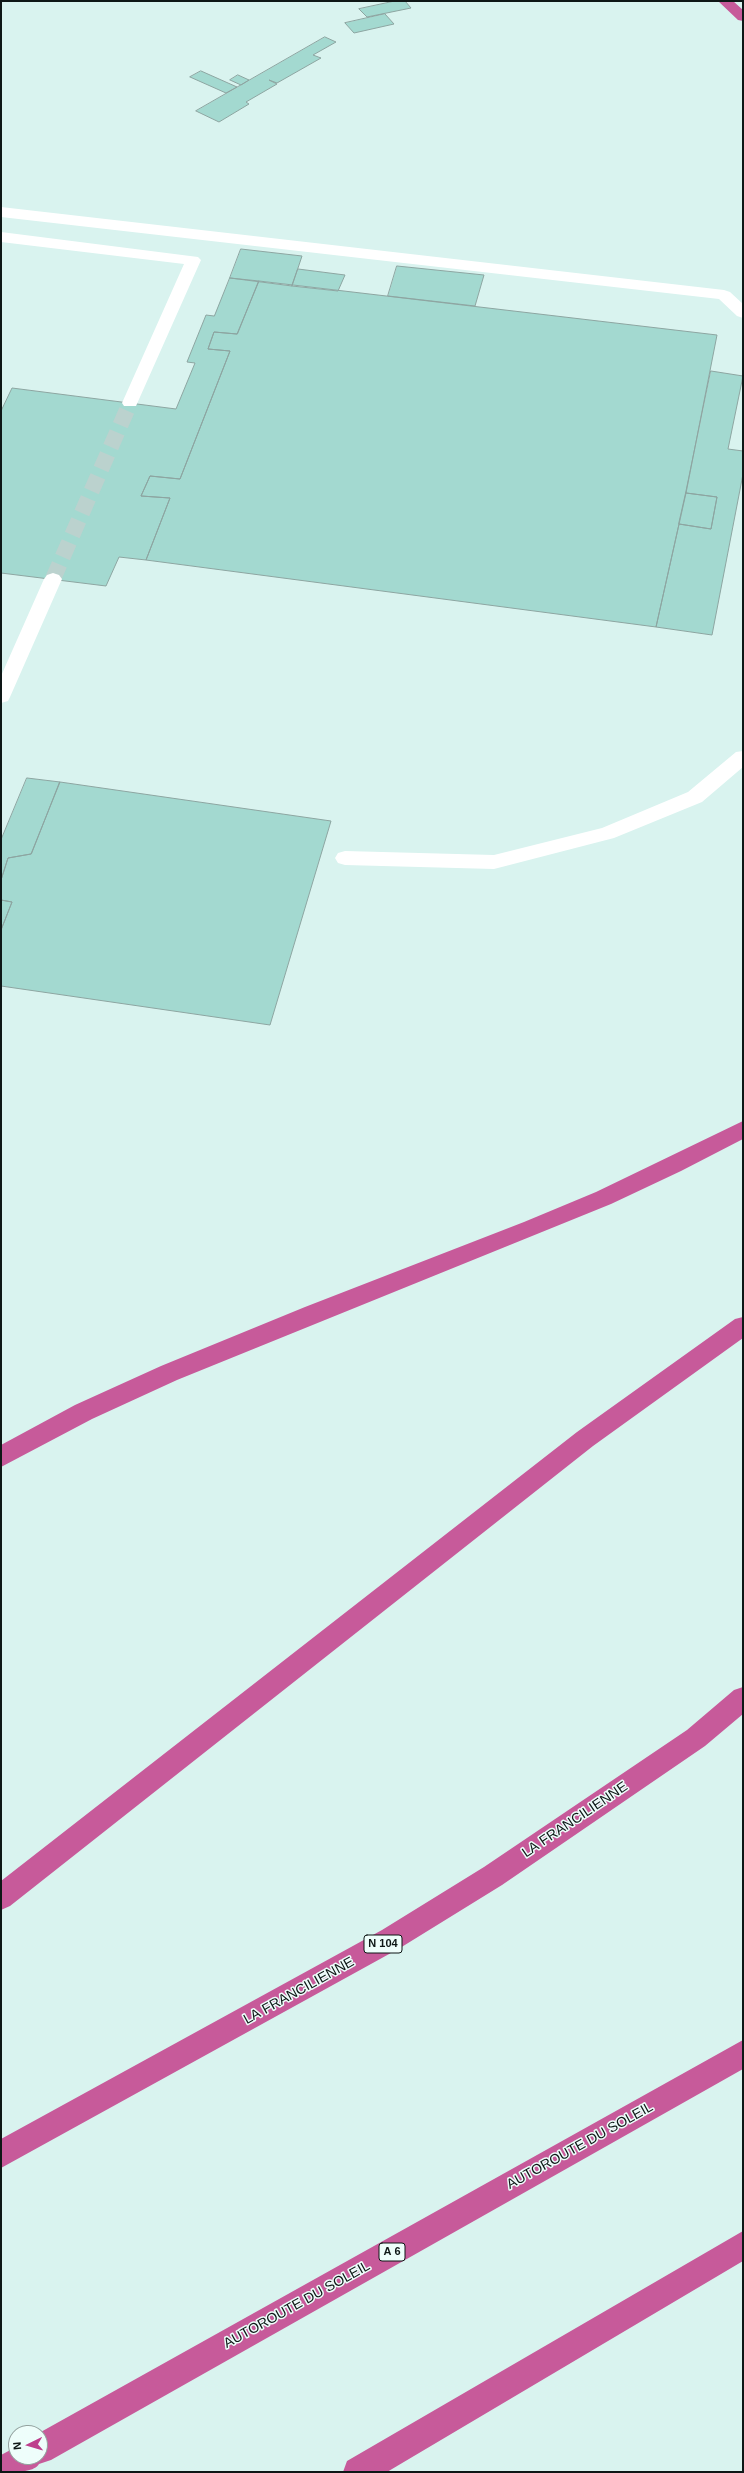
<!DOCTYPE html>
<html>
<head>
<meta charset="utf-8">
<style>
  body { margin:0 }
  #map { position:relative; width:744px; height:2473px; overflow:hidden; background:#d9f3ef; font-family:Arial,sans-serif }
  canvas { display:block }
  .frame { position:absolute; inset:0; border:2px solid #0e1716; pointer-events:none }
  .north { position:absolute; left:8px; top:2425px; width:40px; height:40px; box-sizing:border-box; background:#eefefb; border:1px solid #94a29f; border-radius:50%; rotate:265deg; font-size:11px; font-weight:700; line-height:16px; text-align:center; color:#0e1716 }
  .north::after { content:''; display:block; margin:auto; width:14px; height:18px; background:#bd3f8d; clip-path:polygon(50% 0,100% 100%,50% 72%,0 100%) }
</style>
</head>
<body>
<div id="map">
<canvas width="744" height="2473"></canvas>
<div class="frame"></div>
<div class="north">N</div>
</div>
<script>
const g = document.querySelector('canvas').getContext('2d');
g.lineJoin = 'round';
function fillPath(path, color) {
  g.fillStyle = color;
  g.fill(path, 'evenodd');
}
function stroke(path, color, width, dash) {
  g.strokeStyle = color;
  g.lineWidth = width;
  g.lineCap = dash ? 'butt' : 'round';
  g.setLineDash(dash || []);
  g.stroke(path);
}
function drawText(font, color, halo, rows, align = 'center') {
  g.font = font + ' Arial,sans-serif';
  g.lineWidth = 3;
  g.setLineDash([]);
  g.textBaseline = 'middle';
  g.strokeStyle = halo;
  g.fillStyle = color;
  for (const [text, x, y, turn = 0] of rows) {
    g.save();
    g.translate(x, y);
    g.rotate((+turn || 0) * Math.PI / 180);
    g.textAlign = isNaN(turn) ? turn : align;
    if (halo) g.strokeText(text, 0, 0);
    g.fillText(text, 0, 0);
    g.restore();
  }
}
const building = new Path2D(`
  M395,1H405L411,8L367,17L359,9Z
  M385,14L394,24L354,33L345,23Z
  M325,37L336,42L313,55L321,58L277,83L269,80L277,84L246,102L249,104L219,122L196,111Z
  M201,71L237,87L226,93L190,77Z
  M238,75L249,80L241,85L230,80Z
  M241,249L302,256L292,286L230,278Z
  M397,266L484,275L475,306L388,296Z
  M298,269L345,275L338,291L292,286Z
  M230,278L259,281L237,334L214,332L208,349L230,351L180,479L150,476L141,496L170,498L146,560L119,557L106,586L1,573V411L12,388L176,409L195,363L187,362L206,315L214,316Z
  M259,281L717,335L686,493L656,627L146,560L170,498L141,496L150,476L180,479L230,351L208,349L214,332L237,334Z
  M711,371L743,376L728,449L743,451V474L712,635L656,627L679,524L711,529L717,497L686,493Z
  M686,493L717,497L711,529L679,524Z
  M27,778L60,782L31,854L8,858L1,880V840Z
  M60,782L331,821L270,1025L1,986V930L12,902L1,900V880L8,858L31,854Z
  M1,900L12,902L1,930Z`);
fillPath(building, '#a3d9d0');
stroke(building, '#8da5a1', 1);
stroke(new Path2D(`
  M53,579L130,403`), '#bbd2ce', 16, [16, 8]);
fillPath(new Path2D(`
  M1,207L724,290L730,292L743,304V318L737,316L719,299L1,217Z
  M1,232L198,257L201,260L136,406H124L122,403L184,264L1,242Z
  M53,573L59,575L62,579L10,697L8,701L1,703V676L44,579L47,575Z
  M743,751V767L702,802L614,838L494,869L345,865L338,863L335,858L338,853L345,851L494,855L602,828L688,792L736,752Z`), '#fff');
fillPath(new Path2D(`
  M718,1H733L743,10V21L738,20Z
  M743,1121V1139L681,1171L611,1204L177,1380L92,1419L1,1467V1445L75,1405L161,1366L305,1307L524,1222L596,1192Z
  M743,1317V1338L593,1446L10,1906L1,1910V1881L577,1432L735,1319Z
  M743,1687V1714L705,1746L502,1885L400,1948L1,2168V2139L382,1930L484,1867L687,1730L734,1690Z
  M743,2040V2069L51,2460L39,2464C34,2473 12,2472 1,2472V2455L16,2447V2457H40L39,2433Z
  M743,2231V2261L387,2472H343L347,2461Z`), '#c75a9a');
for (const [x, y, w] of [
  [383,1944,38],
  [392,2252,26]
]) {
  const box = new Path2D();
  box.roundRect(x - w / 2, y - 9, w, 18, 3);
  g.fillStyle = '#eefefb';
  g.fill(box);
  stroke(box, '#0e1716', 1);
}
drawText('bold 11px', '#0e1716', null, [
  ["N 104",383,1944],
  ["A 6",392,2252]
]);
drawText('14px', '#0e1716', '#eefefb', [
  ["LA FRANCILIENNE",575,1820,-34],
  ["LA FRANCILIENNE",299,1991,-29],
  ["AUTOROUTE DU SOLEIL",580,2146,-29],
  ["AUTOROUTE DU SOLEIL",297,2305,-29]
]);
</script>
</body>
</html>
